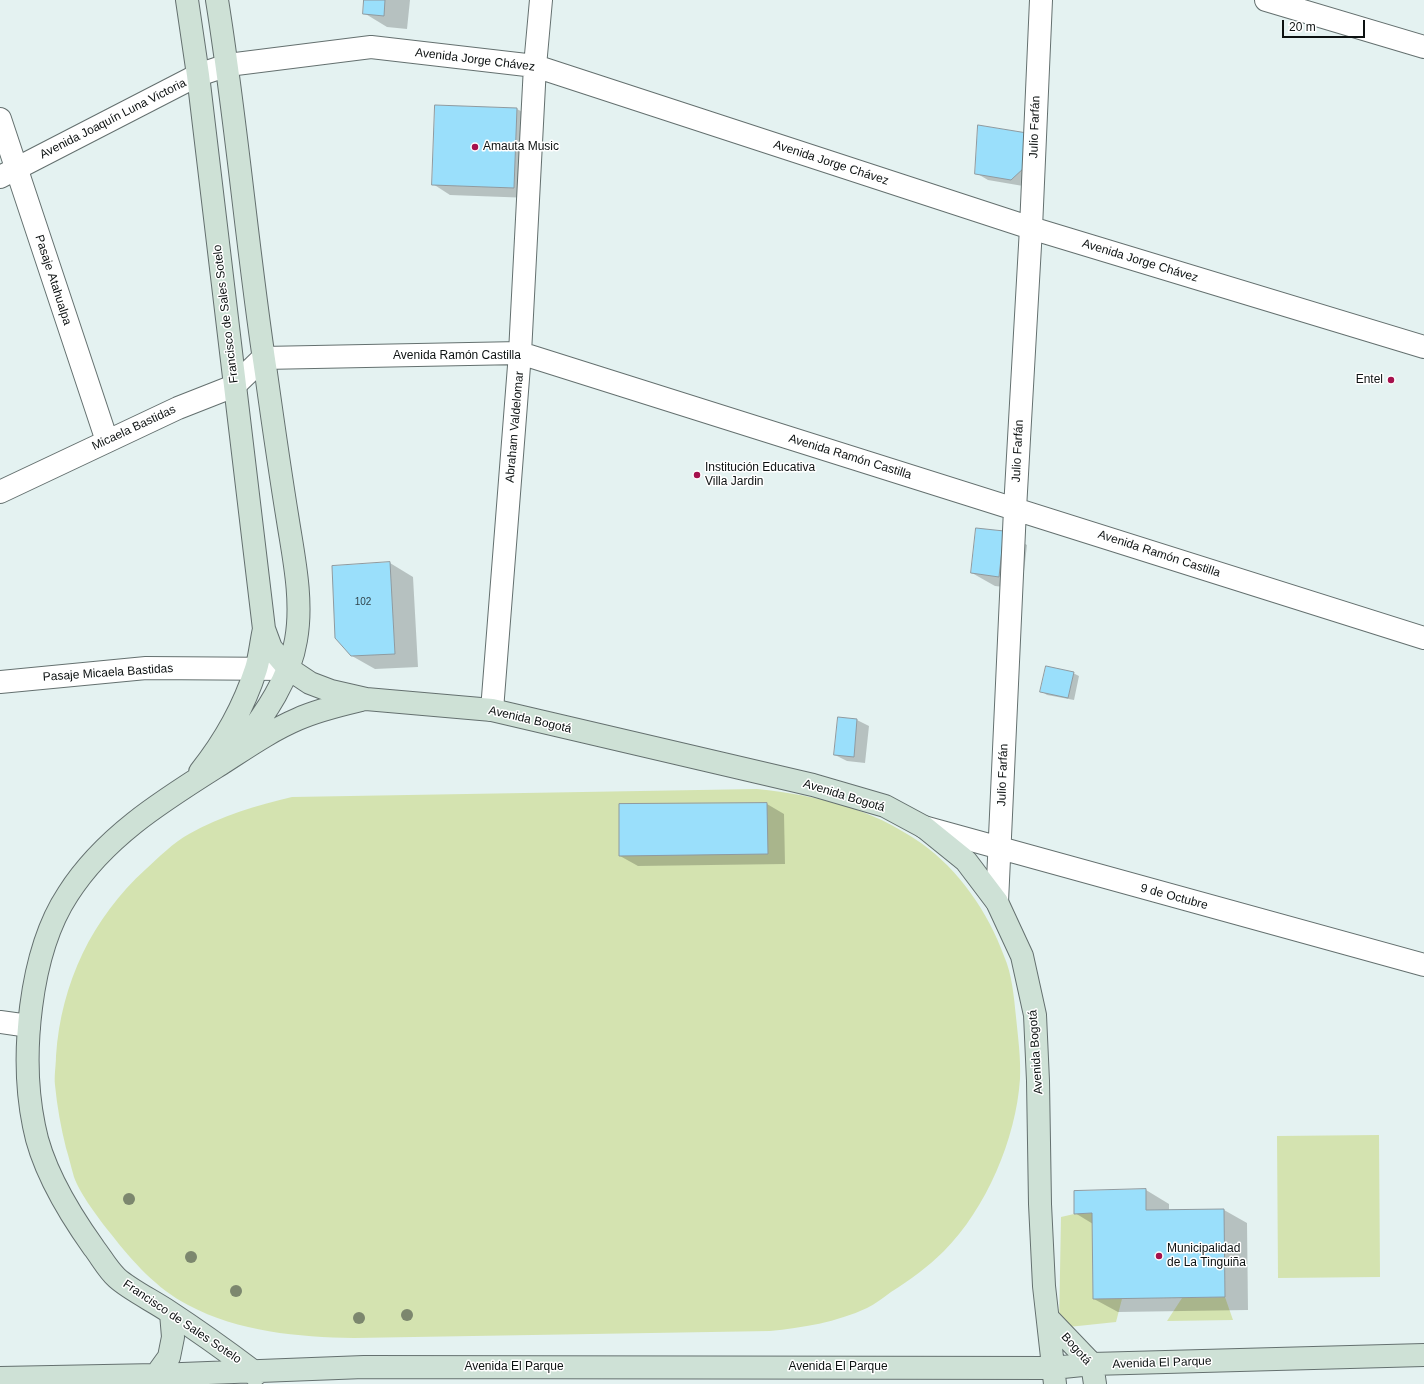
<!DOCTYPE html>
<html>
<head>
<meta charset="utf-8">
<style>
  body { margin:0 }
  #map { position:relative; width:1424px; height:1384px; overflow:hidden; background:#e4f2f1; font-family:Helvetica,sans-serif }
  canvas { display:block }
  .scale { position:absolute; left:1282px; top:20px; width:83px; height:18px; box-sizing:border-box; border:2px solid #0c1111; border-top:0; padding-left:5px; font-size:12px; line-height:14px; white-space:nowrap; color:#0c1111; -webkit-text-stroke:3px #fff; paint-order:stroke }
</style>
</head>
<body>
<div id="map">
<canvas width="1424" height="1384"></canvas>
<div class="scale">20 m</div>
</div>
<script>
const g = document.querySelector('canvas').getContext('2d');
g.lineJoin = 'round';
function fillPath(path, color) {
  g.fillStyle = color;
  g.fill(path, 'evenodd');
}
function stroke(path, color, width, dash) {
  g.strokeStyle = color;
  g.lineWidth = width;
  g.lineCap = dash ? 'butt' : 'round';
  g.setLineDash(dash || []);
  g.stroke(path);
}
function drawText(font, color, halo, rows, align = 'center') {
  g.font = font + ' Helvetica,sans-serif';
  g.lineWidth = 3;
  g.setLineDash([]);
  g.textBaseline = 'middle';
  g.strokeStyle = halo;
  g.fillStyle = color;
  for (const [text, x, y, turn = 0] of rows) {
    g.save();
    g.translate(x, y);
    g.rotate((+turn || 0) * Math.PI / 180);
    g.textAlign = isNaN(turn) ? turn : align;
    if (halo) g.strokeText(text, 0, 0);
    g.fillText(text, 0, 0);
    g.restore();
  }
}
fillPath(new Path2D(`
  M757,789C819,796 869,807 921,843C959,870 988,912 1004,956C1012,974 1014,997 1016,1017C1018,1037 1021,1059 1020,1079C1016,1139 986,1209 944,1251C928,1267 910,1280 891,1292C883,1298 875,1304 867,1308C837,1322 802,1328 770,1331L354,1338C298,1337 239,1332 188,1305C157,1289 132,1261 111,1234C99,1219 80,1194 74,1177C71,1167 69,1157 66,1148C61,1128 57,1106 55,1085C54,1076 56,1065 56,1056C61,983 92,918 146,869C159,857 173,843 189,834C221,816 257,805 292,797Z
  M1379,1135L1380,1277L1278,1278L1277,1136Z
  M1092,1213L1093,1299H1122L1116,1322L1059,1328L1061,1217L1074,1214Z
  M1225,1297L1233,1320L1167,1321L1182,1298Z`), '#d4e3b0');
fillPath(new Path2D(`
  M365,0H410L407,29L387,27L364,13Z
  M436,106L517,109L535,119L531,198L450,195L433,184Z
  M1039,140L1023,186L988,180L976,173Z
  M1004,532L1027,545L1022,589L995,586L972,573Z
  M390,563L413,577L418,667L375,669L352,656Z
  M1073,673L1079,676L1074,700L1047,695L1041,691Z
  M839,718L857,720L869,726L865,763L847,761L835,755Z
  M767,804L784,814L785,864L638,866L620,856Z
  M1146,1190L1169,1204V1211L1224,1210L1247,1223L1248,1310L1118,1312L1094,1299L1093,1224L1075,1213Z`), '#0003');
const building = new Path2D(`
  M364,0H385L384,16L363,14Z
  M435,105L517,108L514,188L432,185Z
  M978,125L1027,133L1025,167L1011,180L975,174Z
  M976,528L1004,531L999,577L971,573Z
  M390,562L395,654L351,656L335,638L332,566Z
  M1046,666L1074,672L1068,698L1040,692Z
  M838,717L857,719L854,757L834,755Z
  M767,803L768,854L619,856V804Z
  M1146,1189V1210L1224,1209L1225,1297L1093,1299L1092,1213L1074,1214V1191Z`);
fillPath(building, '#9adffb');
stroke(building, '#8f9a9f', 1);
const street = new Path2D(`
  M1266,0L1424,47
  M0,119L107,441
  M0,177L198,75L228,65L371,47L535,66L1031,228L1424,347
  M0,492L178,408L234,386L263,358L520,353L1424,638
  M0,682L146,668L289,669
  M492,710L520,353L535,66L541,0
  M924,827L1424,965
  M997,902L1015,509L1031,228L1041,0
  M0,1022L29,1026`);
const secondary = new Path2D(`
  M187,0L198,75L264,629L271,648L289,669L310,683L331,691L366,699L492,710L813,785L885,806L924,827L966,861L997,902L1022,956L1035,1015L1038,1081L1040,1204L1044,1286L1055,1384
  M217,0C237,124 247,249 266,373C273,423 280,472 288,521C294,559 303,601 296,640C290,678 265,714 242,744
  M200,772C224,742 244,706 256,669C260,656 261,642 264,629
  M1048,1318L1092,1364L1095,1384
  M156,1375L169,1357L173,1337L171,1313
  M255,1375L253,1371C225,1350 197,1330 168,1311C153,1301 129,1289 117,1278C108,1270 101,1257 94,1248C69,1213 42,1169 34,1126C20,1058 29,953 68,894C105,836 164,800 221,764C246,748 270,731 298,719C318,710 340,705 361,700
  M0,1378L156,1375L364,1367L1053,1368L1092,1364L1424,1355`);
stroke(street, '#64706f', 24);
stroke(secondary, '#64706f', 24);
stroke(street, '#fff', 22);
stroke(secondary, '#cee1d6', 22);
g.fillStyle = '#7c876e';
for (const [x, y] of [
  [129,1199],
  [191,1257],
  [236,1291],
  [407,1315],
  [359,1318]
]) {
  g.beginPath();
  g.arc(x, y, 6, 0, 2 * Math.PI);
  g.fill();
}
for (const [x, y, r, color] of [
  [475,147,4,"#a5114d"],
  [1391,380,4,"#a5114d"],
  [697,475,4,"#a5114d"],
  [1159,1256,4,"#a5114d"]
]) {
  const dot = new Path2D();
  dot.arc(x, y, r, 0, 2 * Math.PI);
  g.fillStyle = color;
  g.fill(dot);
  stroke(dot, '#fff', 1.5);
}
drawText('10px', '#30444c', null, [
  ["102",363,602]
]);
drawText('12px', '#0c1111', '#fff', [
  ["Avenida Jorge Chávez",475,60,7],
  ["Avenida Joaquín Luna Victoria",113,119,-27],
  ["Julio Farfán",1035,127,-88],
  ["Avenida Jorge Chávez",831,163,18],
  ["Avenida Jorge Chávez",1140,261,17],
  ["Pasaje Atahualpa",53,280,72],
  ["Francisco de Sales Sotelo",226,314,-97],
  ["Avenida Ramón Castilla",457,356],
  ["Abraham Valdelomar",515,427,-85],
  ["Micaela Bastidas",134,428,-25],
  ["Julio Farfán",1018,451,-87],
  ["Avenida Ramón Castilla",850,457,17],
  ["Avenida Ramón Castilla",1159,554,18],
  ["Pasaje Micaela Bastidas",108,673,-4],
  ["Avenida Bogotá",530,720,13],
  ["Julio Farfán",1003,775,-88],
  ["Avenida Bogotá",844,796,17],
  ["9 de Octubre",1174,897,15],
  ["Avenida Bogotá",1036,1052,-94],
  ["Francisco de Sales Sotelo",182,1322,34],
  ["Bogotá",1076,1349,48],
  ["Avenida El Parque",1162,1363,-2],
  ["Avenida El Parque",514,1367],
  ["Avenida El Parque",838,1367]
]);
drawText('12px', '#0c1111', '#fff', [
  ["Amauta Music",483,147],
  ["Entel",1383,380,"right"],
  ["Institución Educativa",705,468],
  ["Villa Jardin",705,482],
  ["Municipalidad",1167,1249],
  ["de La Tinguiña",1167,1263]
], 'left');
</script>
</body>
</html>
